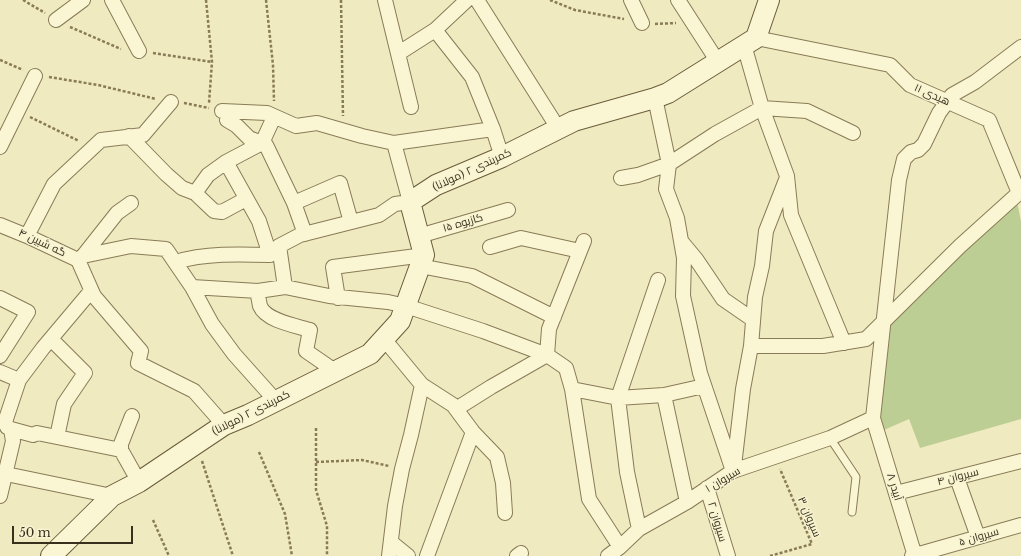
<!DOCTYPE html>
<html>
<head>
<meta charset="utf-8">
<style>
  body { margin:0 }
  #map { position:relative; width:1021px; height:556px; overflow:hidden; background:#f0eac0; font-family:"Libre Baskerville",serif }
  canvas { display:block }
  .scale { position:absolute; left:12px; top:526px; width:121px; height:18px; box-sizing:border-box; border:2px solid #382f1c; border-top:0; padding-left:5px; font-size:12px; line-height:14px; white-space:nowrap; color:#382f1c; -webkit-text-stroke:3px #f7f3d0; paint-order:stroke }
</style>
</head>
<body>
<div id="map">
<canvas width="1021" height="556"></canvas>
<div class="scale">50 m</div>
</div>
<script>
const g = document.querySelector('canvas').getContext('2d');
g.lineJoin = 'round';
function fillPath(path, color) {
  g.fillStyle = color;
  g.fill(path, 'evenodd');
}
function stroke(path, color, width, dash) {
  g.strokeStyle = color;
  g.lineWidth = width;
  g.lineCap = dash ? 'butt' : 'round';
  g.setLineDash(dash || []);
  g.stroke(path);
}
function drawText(font, color, halo, rows, align = 'center') {
  g.font = font + ' "Libre Baskerville",Cairo,serif';
  g.lineWidth = 3;
  g.setLineDash([]);
  g.textBaseline = 'middle';
  g.strokeStyle = halo;
  g.fillStyle = color;
  for (const [text, x, y, turn = 0] of rows) {
    g.save();
    g.translate(x, y);
    g.rotate((+turn || 0) * Math.PI / 180);
    g.textAlign = isNaN(turn) ? turn : align;
    if (halo) g.strokeText(text, 0, 0);
    g.fillText(text, 0, 0);
    g.restore();
  }
}
fillPath(new Path2D(`
  M1016,197L1021,221V419L920,448L909,419L884,430L878,413L890,316Z`), '#bcce93');
const lane = new Path2D(`
  M830,438L856,477L852,512`);
const street = new Path2D(`
  M112,0L139,51
  M385,0L411,107
  M477,0L558,128
  M631,0L642,23
  M678,0L718,62
  M56,20L83,0
  M435,30L472,77L493,129L502,157
  M756,38L890,65L910,85L989,120L1019,193
  M744,45L762,108L787,176L791,215L844,343
  M399,53L435,30L467,0
  M655,98L669,164L666,189L677,218L684,258L683,296L700,373L733,471
  M222,111L267,113L296,126L317,123L362,136L394,143L493,129
  M227,120L237,126L249,138L266,145L294,203L305,234
  M129,136L166,174L182,188L195,193L214,211L222,212L246,199
  M0,147L35,76
  M226,162L259,221L270,255
  M621,178L638,175L669,164L715,134L762,108L807,111L853,133
  M195,193L208,175L226,162L262,143L274,117
  M294,203L340,183L351,222
  M0,225L27,236L78,260L83,256L117,213L131,203
  M27,236L54,184L101,140L143,135L171,102
  M419,236L508,210
  M584,241L549,329L547,355L566,368L572,389L589,499L620,547
  M681,241L696,259L723,299L752,319
  M279,246L285,287
  M490,247L521,238L580,251
  M83,256L131,246L166,249L192,287L212,324L234,354L276,401
  M78,260L94,296L141,351L138,363L194,391L224,425
  M176,262C204,253 240,254 270,255L279,246L300,235L379,215L395,204L410,202L394,143
  M420,266L472,276L554,317
  M192,287L258,291C258,296 259,302 260,306C266,321 297,326 310,330L306,351L335,371
  M258,291L285,287L329,296L388,302L406,306L483,331L547,355
  M0,298L28,312L0,356
  M338,298L333,267L424,255
  M51,339L85,373L64,404L57,437
  M384,339L422,385L453,405L473,432L497,457L503,483L505,513
  M751,346H823L866,339L960,246L1021,191
  M0,372L19,380
  M572,389L618,398L664,395L687,502
  M664,395L704,386
  M456,409L491,387L547,355
  M11,429L33,435L37,433L121,450L139,482
  M121,450V444L132,416
  M734,466L743,389L751,346L755,297L762,266L766,231L786,180
  M6,474L112,496
  M957,478L978,537
  M707,488L728,556
  M896,493L1021,461
  M0,496L13,441L11,429L7,427L5,422L19,380L43,348L91,291
  M639,529L627,472L618,398L658,280
  M392,543L408,556
  M389,556L395,506L402,469L411,435L422,385
  M427,556L473,432
  M517,556L521,553
  M608,556L620,547L639,529L687,502L733,471L830,438L873,418
  M912,556L1021,525
  M915,556L873,418L899,180L904,159L911,152L918,150L924,144L939,113L952,95L975,82L1021,47`);
const secondary = new Path2D(`
  M51,556L112,496L139,482L224,425L248,415L370,354L400,321L424,255L410,202L436,185L502,157L574,121L655,98L668,93L756,38L769,0`);
stroke(lane, '#897b57', 9);
stroke(street, '#897b57', 16);
stroke(secondary, '#6b5c3a', 22);
stroke(new Path2D(`
  M23,0L45,13
  M206,0L212,62L209,103
  M266,0L273,65L274,101
  M341,0L343,116
  M550,0L575,10L624,19
  M655,24L676,23
  M70,27L121,49
  M153,53L212,62
  M0,60L23,70
  M49,77L98,85L156,99
  M184,103L209,108
  M30,117L79,141
  M316,428V490L327,526V556
  M259,452L285,514L292,556
  M202,461L233,556
  M316,462L362,460L389,466
  M153,520L169,556
  M770,556L812,544L780,469`), '#897b57', 2.5, [3, 2]);
stroke(lane, '#faf6d3', 7);
stroke(street, '#faf6d3', 14);
stroke(secondary, '#faf6d3', 20);
drawText('11px', '#382f1c', '#f7f3d0', [
  ["هیدی ۱۱",932,95,24],
  ["کمربندی ۲ (مولانا)",472,170,-25],
  ["کازیوه ۱۵",463,223,-16],
  ["گه شبین ۴",42,243,25],
  ["کمربندی ۲ (مولانا)",251,413,-27],
  ["سیروان ۴",958,477,-14],
  ["سیروان ۱",723,480,-31],
  ["آبیدر ۸",894,487,73],
  ["سیروان ۳",809,517,67],
  ["سیروان ۲",717,522,73],
  ["سیروان ۵",979,537,-16]
]);
</script>
</body>
</html>
